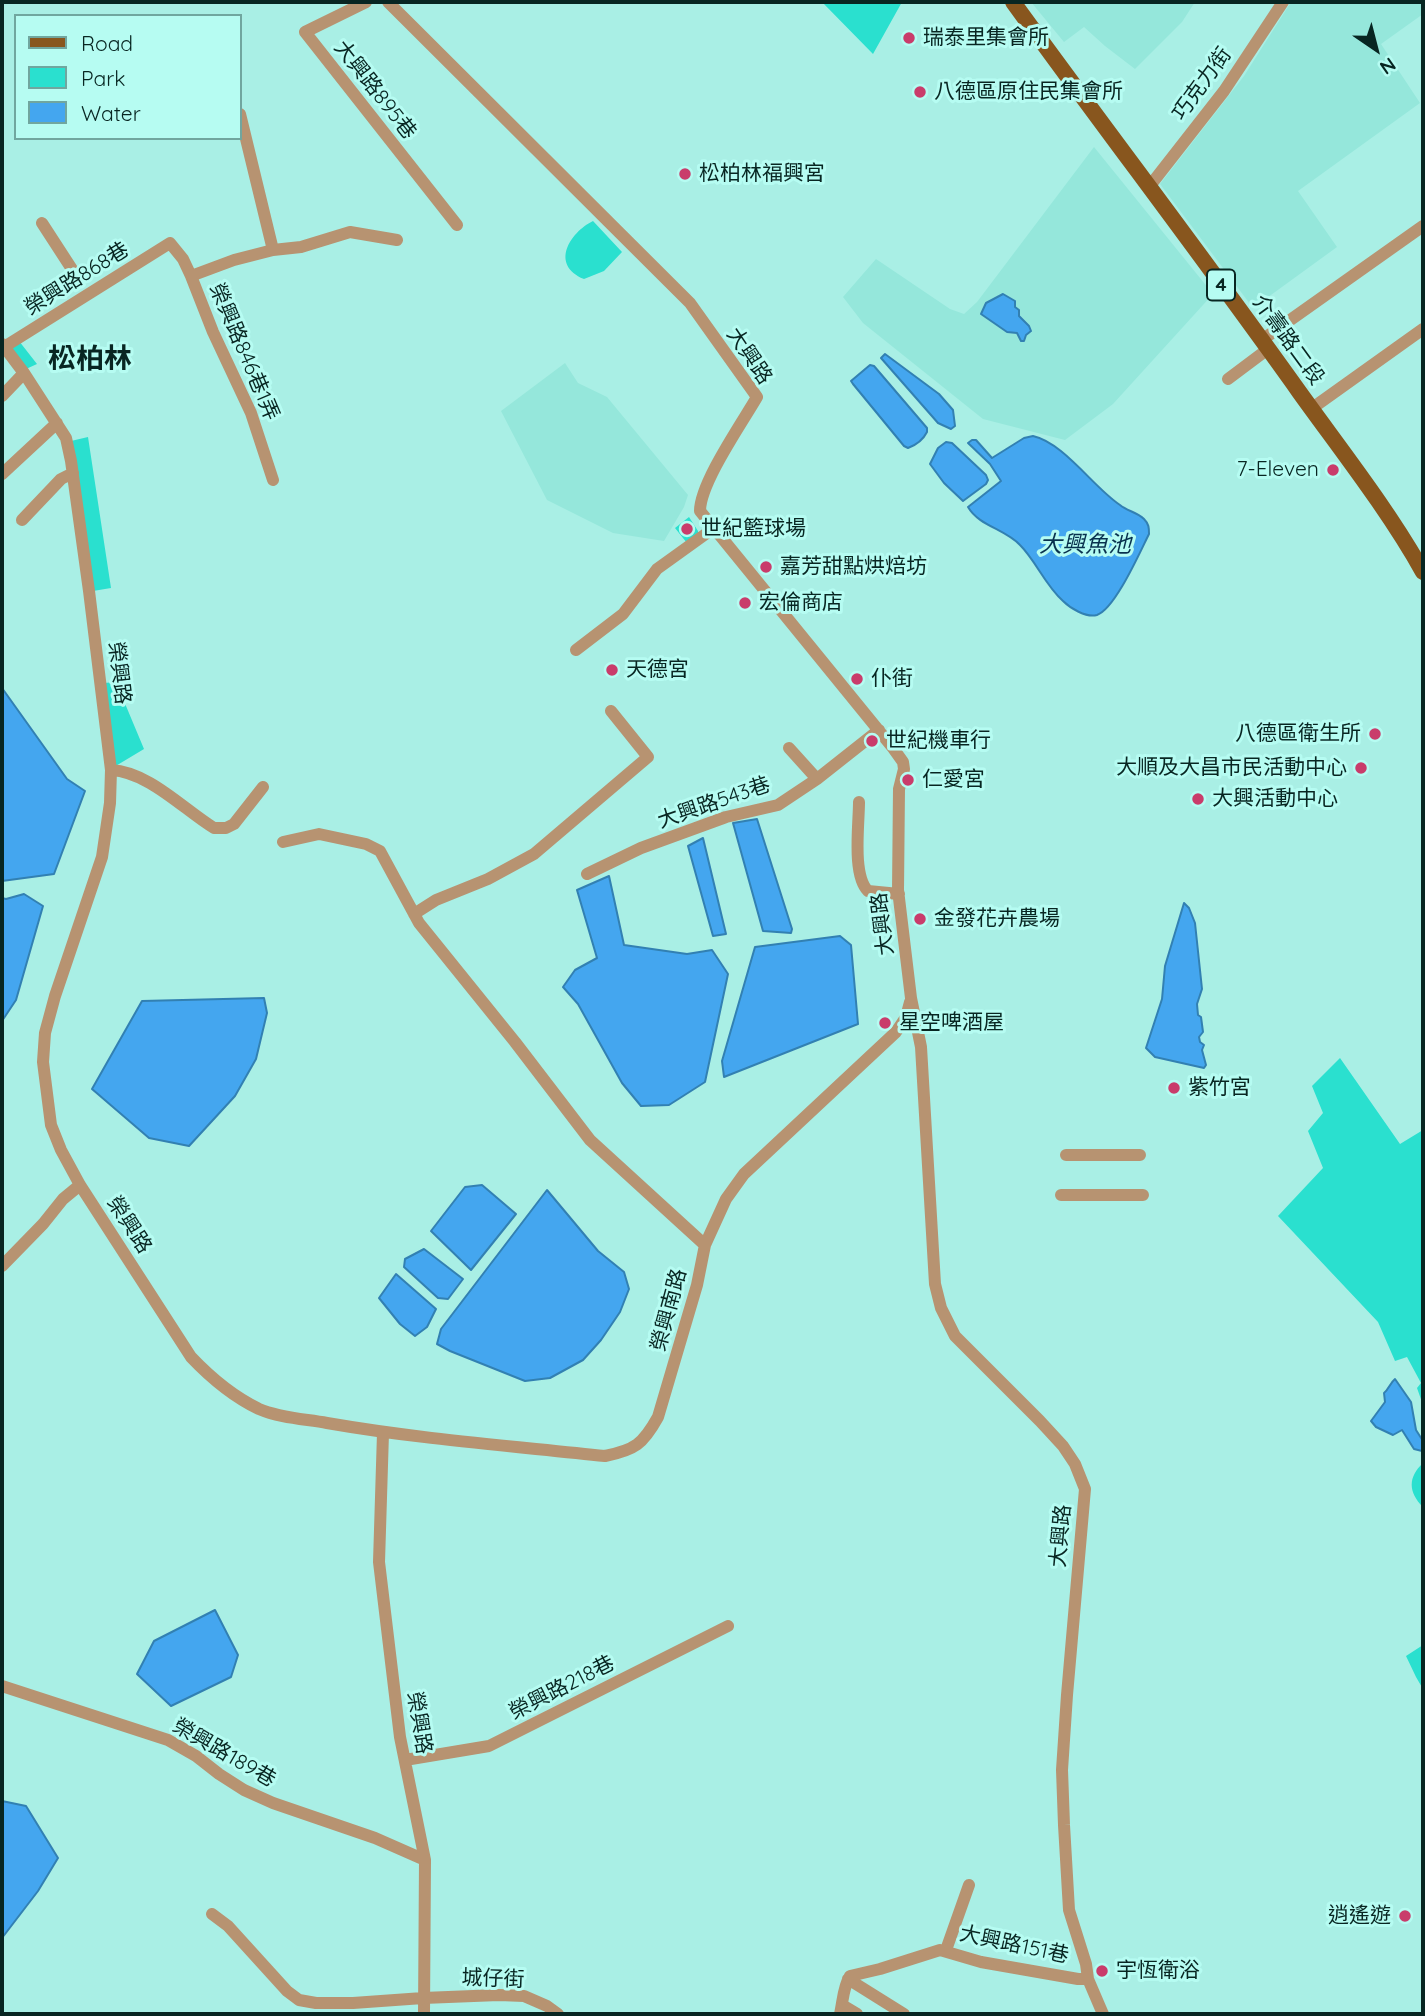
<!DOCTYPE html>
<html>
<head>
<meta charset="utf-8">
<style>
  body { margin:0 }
  #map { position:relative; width:1425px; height:2016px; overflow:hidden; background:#a9efe5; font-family:Quicksand,sans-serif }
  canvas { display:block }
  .frame { position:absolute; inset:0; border:4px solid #082622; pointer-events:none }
  .legend { position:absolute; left:14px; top:14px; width:228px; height:126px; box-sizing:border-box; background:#b6fcf2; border:2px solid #70a69f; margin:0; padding:9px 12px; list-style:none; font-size:21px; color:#082622 }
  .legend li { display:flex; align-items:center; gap:14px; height:35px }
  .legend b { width:35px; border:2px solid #70a69f }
  .north { position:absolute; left:1341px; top:14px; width:70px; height:70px; -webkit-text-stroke:5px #b6fcf2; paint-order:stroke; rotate:145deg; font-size:19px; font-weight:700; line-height:28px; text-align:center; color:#082622 }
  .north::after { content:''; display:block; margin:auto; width:24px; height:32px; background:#082622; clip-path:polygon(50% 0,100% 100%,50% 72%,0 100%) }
</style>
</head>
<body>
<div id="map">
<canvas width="1425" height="2016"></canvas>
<div class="frame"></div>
<ul class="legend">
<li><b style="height:9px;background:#88561e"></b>Road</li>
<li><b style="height:19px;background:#2ae0cf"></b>Park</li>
<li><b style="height:19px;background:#44a6ef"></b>Water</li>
</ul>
<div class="north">N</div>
</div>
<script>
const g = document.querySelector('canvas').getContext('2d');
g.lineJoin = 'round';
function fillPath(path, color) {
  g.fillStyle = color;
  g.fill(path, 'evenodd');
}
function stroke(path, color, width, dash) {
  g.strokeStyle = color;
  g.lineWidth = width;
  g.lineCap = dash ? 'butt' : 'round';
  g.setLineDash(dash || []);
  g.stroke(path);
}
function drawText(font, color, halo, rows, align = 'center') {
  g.font = font + ' Quicksand,"Noto Sans TC",sans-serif';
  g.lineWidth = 6;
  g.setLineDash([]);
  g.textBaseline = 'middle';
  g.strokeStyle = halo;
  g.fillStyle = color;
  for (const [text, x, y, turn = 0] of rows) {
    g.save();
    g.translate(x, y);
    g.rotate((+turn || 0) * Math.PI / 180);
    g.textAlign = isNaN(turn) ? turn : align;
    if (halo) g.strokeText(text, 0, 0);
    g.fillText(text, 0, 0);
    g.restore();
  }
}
fillPath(new Path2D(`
  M1031,2H1195L1182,22L1135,69L1105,46L1084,27L1064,42Z
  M1291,2H1423V14L1381,44L1420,103L1298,191L1337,247L1253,308L1160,184L1244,76Z
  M1094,147L1213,294L1113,404L1065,440L983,419L863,323L843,297L876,259L950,309L964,314L977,302Z
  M565,363L578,383L607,397L688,495L684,507L664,541L613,533L547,500L501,411Z`), '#95e7db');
fillPath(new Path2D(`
  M822,2H902L873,54Z
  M593,221L622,252L604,271L584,279C550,265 569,233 593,221Z
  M19,341L37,364L26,369L8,348Z
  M88,437L111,588L93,591L71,441Z
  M689,517L698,531V534L687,543L675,528Z
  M116,682L144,749L114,767L104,683Z
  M1340,1058L1400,1144L1423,1130V1405L1417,1388L1421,1383L1407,1357L1395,1361L1378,1322L1278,1216L1323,1168L1308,1131L1323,1113L1312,1086Z
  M1423,1463V1507C1408,1492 1408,1477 1423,1463Z
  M1423,1645V1689L1416,1677L1406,1656Z`), '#2ae0cf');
const water = new Path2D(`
  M1003,294L1015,301V307L1019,310V316L1029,326L1031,331L1026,335L1024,341H1021L1017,333L1007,332L981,314L986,303Z
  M885,354L939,394L953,410L955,426L951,429L938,423L881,358Z
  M870,365L874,366L927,428V432C923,440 916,445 908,448L904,446L853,384L851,381Z
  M1033,436C1064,443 1093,487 1120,505C1127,511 1137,512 1144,519C1149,524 1149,528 1149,534C1140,552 1115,609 1097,615C1086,618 1070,608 1063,601C1045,585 1036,561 1020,545C1005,529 979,526 968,507L1001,481L990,464L968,443L972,440H976L992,458L1024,438Z
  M946,442L952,443L986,475L988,480L986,484L963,501L944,483L930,464L938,448Z
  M2,688L67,779L85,791L54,874L2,881Z
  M757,819L792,929L791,933L763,931L733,823Z
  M703,838L726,934L713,936L688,846Z
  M609,876L624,945L687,954L712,950L728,974L705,1082L669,1105L641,1106L622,1083L578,1004L563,987L575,970L597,958L577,890Z
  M24,894L43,906L16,1000L2,1021V898L6,899Z
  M1184,903L1189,908L1195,923L1202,989L1197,1004L1198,1015L1201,1017L1203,1032L1199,1037L1200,1042L1204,1045L1202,1050L1206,1065L1204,1068L1155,1057L1146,1048L1162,999L1165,966Z
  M840,936L851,945L858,1024L724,1077L722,1061L755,947Z
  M264,998L267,1013L256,1059L235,1096L189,1146L149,1138L92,1089L142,1001Z
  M482,1185L516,1214L471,1270L431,1231L465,1187Z
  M547,1190L598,1251L624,1272L629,1289L620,1312L601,1340L583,1360L550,1378L525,1381L450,1351L437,1344L441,1329Z
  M424,1249L463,1279L448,1299L438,1298L404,1267L405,1259Z
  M396,1274L436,1309L427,1327L415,1336L400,1324L379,1298Z
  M1395,1379L1411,1402L1416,1430L1423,1441L1422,1451L1414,1449L1402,1430L1393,1435L1376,1427L1371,1421L1385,1402L1384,1393C1389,1389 1390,1383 1395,1379Z
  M215,1610L238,1655L231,1677L171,1706L137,1674L154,1641Z
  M2,1801L26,1806L58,1858L38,1891L2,1938Z`);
fillPath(water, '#44a6ef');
stroke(water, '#3280b2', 2);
stroke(new Path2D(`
  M366,2L305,32L457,225
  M388,2L690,303L757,397C742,423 700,483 700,511L893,748L903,762L904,769L899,789L898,890L911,998L921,1047L935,1284L941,1308L955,1336L1040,1421L1063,1446L1075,1464L1085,1489L1067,1695L1062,1770L1064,1825L1069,1910L1086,1964L1088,1979L1103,2014
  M240,114L273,250
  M1149,187L1224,91L1283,2
  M42,223L79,280
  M191,276L234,260L273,250L301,247L350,232L397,240
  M1262,340L1423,226
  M2,344L24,373L66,438L71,461L89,591L111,770L110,803L102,857L55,996L45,1033L43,1062L51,1125L61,1150L80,1185L191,1357C210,1377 234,1397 259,1409C280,1418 305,1419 327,1423C419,1439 512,1446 605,1456C635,1450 643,1444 658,1417L697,1285L705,1245L726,1199L744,1174L896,1032L906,1017L910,1002
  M4,347L170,243L183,259L191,276L213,332L251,413L273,480
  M1228,379L1268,349
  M2,396L24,373
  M1311,409L1423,329
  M2,474L57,423
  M22,520L61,479L73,473
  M576,650L623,614L657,569L714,528
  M789,748L817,779
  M111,770C149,772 183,809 214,828H226L234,824L263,787
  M859,802C859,825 852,875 868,891L899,894
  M283,842L319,834L366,844L380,851L419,923L515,1042L590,1140L705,1245
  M587,874L641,848L726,817L778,805L817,779L879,730
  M414,914L436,900L488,879L534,854L648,757L611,711
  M1066,1155H1140
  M1061,1195H1143
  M2,1266L43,1224L63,1199L80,1185
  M383,1433L379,1562L400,1737L425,1860L424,2014
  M2,1686L168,1740L196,1756L219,1774L244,1790L273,1803L375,1838L425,1860
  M405,1760L489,1746L728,1626
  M212,1914L228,1926L287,1991L299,2000L316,2003H353L423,1998L499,1995L524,1996L547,2006L558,2014
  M946,1950L969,1885
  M848,1979L904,2014
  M842,2005L857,2014
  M840,2014C843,2001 843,1987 850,1976L880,1969L940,1950L981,1962L1078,1979H1088`), '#b79371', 12);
stroke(new Path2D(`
  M1013,2C1108,133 1206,261 1300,393C1341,450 1389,511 1423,572`), '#88561e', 16);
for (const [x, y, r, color] of [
  [909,38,7,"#c93c6b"],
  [920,92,7,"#c93c6b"],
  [685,174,7,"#c93c6b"],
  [1333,470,7,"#c93c6b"],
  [687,529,7,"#c93c6b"],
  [766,567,7,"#c93c6b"],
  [745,603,7,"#c93c6b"],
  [612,670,7,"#c93c6b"],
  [857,679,7,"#c93c6b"],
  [1375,734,7,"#c93c6b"],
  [872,741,7,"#c93c6b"],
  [1361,768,7,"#c93c6b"],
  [908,780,7,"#c93c6b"],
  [1198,799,7,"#c93c6b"],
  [920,919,7,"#c93c6b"],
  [885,1023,7,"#c93c6b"],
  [1174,1088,7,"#c93c6b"],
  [1405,1916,7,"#c93c6b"],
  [1102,1971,7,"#c93c6b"]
]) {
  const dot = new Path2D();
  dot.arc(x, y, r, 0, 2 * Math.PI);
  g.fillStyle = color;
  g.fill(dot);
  stroke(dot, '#b6fcf2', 2.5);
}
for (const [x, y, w] of [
  [1221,285,28]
]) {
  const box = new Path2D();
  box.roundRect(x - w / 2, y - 15.5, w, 31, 5);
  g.fillStyle = '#b6fcf2';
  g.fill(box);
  stroke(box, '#082622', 2);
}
drawText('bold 19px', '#082622', null, [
  ["4",1221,285]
]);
drawText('21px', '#082622', '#b6fcf2', [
  ["瑞泰里集會所",923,38],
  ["八德區原住民集會所",934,92],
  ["松柏林福興宮",699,174],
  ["7-Eleven",1319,470,"right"],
  ["世紀籃球場",701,529],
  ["嘉芳甜點烘焙坊",780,567],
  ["宏倫商店",759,603],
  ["天德宮",626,670],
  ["仆街",871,679],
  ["八德區衛生所",1361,734,"right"],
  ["世紀機車行",886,741],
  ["大順及大昌市民活動中心",1347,768,"right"],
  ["仁愛宮",922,780],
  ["大興活動中心",1212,799],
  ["金發花卉農場",934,919],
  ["星空啤酒屋",899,1023],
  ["紫竹宮",1188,1088],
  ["逍遙遊",1391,1916,"right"],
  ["宇恆衛浴",1116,1971]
], 'left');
drawText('21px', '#082622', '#b6fcf2', [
  ["巧克力街",1202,84,-54],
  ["大興路895巷",375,90,52],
  ["榮興路868巷",77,279,-32],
  ["介壽路二段",1288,340,54],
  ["榮興路846巷1弄",244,352,67],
  ["大興路",749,356,56],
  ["榮興路",119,673,83],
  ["大興路543巷",714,803,-19],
  ["大興路",883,924,-97],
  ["榮興路",129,1225,57],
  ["榮興南路",669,1310,-75],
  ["大興路",1061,1536,-85],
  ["榮興路218巷",562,1688,-27],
  ["榮興路",419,1723,81],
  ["榮興路189巷",224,1753,30],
  ["大興路151巷",1014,1945,12],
  ["城仔街",493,1979,2]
]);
drawText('italic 23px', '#08314e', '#b6fcf2', [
  ["大興魚池",1085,545]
]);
drawText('bold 28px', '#082622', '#b6fcf2', [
  ["松柏林",90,360]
]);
</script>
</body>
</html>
